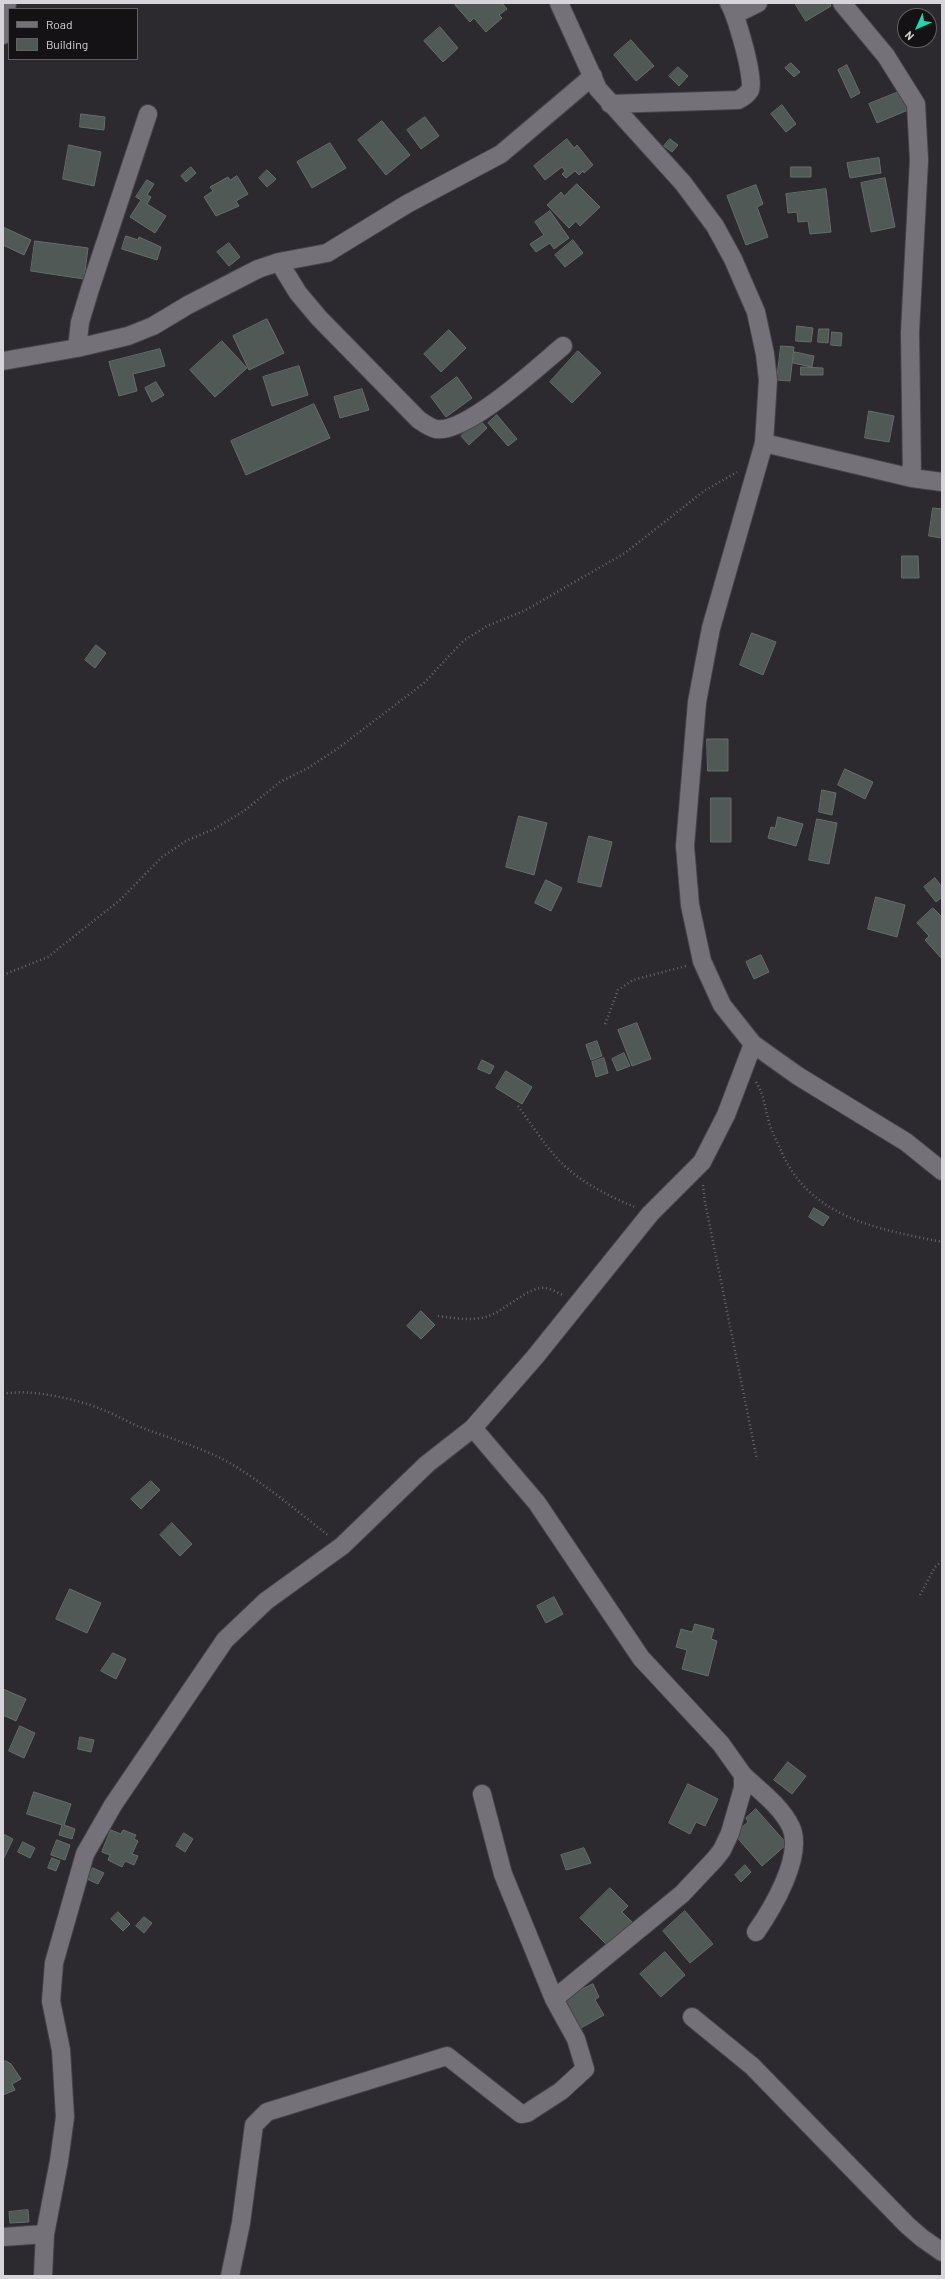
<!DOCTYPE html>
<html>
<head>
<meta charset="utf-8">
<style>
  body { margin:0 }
  #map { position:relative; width:945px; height:2279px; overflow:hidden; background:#2c292f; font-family:Barlow,sans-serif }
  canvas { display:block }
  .frame { position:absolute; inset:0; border:4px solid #d7d5d9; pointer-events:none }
  .legend { position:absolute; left:8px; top:8px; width:130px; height:52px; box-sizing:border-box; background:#141215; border:1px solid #626063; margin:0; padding:5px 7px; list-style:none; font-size:12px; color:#d7d5d9 }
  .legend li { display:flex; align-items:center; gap:8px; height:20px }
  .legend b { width:20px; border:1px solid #626063 }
  .north { position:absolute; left:897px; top:8px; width:40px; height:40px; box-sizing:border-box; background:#141215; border:1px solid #626063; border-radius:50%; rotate:225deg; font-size:11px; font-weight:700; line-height:16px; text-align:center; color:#d7d5d9 }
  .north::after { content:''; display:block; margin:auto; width:14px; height:18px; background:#23d5af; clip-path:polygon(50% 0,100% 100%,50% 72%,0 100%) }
</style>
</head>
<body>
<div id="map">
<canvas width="945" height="2279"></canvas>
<div class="frame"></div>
<ul class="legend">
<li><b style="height:5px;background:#757179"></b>Road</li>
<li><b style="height:11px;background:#505956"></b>Building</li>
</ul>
<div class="north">N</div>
</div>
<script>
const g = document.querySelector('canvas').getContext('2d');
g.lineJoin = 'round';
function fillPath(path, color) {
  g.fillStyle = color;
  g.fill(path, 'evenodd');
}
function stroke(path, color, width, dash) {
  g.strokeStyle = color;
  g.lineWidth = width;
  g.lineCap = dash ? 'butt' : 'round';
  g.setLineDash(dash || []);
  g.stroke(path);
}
const building = new Path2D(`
  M458,3H502L507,9L499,15L502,18L486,32L474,18L470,22L455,5Z
  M795,3H830L831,6L806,21Z
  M440,27L458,48L443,62L424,41Z
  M631,40L654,66L636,81L614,55Z
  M791,63L800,72L794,77L785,68Z
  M847,65L860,93L851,98L838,70Z
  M678,67L688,76L679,86L669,76Z
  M901,91L908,110L877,123L869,104Z
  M782,105L796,124L786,132L771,114Z
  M81,114L105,117L104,130L80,127Z
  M425,117L439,136L421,149L407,130Z
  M382,121L410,155L386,175L358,140Z
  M567,139L574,148L577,145L593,165L584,173L583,171L579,175L575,171L566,178L562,174L565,171L562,167L545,180L534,166Z
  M670,139L678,145L672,152L664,146Z
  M330,143L346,168L312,188L297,162Z
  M69,145L101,152L94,186L63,179Z
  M879,158L881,173L850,178L847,163Z
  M191,167L196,173L186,182L181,176Z
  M791,167H811V177H791Z
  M267,170L276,179L267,187L259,178Z
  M237,176L248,194L236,201L239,206L216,216L204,197L213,191L210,187L228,177L230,180Z
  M885,178L895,227L871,232L861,183Z
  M147,180L154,184L147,195L151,197L147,204L166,216L155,233L130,217L141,200L136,197Z
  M577,184L600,207L580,226L576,221L569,228L547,205L561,192L564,196Z
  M756,185L763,204L757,207L768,237L746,245L727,196Z
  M826,189L831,232L810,234L808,221L798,222L797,212L788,213L786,194Z
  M550,211L569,238L554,249L550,243L536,252L530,244L544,235L535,222Z
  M3,227L31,240L24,255L3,245Z
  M126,236L138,240L139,237L161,247L157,260L122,249Z
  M573,240L583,253L565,267L555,255Z
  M35,241L88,248L84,279L31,271Z
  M229,243L240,257L229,266L217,252Z
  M267,319L284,353L249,370L233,336Z
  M797,326L813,328L811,342L796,341Z
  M819,329H829L828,343L818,342Z
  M449,330L466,348L441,372L424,354Z
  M832,332L842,333L841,346L831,345Z
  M222,341L247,368L215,397L190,370Z
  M781,346L794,347L790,381L777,380Z
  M160,349L165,366L133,374L137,391L119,396L109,362Z
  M578,351L601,373L572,403L550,382Z
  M795,352L814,356L812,367L793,363Z
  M299,366L308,395L272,406L263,377Z
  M801,367L823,368V375H801Z
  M457,377L472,398L446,417L431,397Z
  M156,382L164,395L152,402L145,388Z
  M362,389L369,410L340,418L334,397Z
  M314,404L330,438L246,475L231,441Z
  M869,411L894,416L889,442L865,438Z
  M497,415L517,439L508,446L488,423Z
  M479,419L487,428L469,445L461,436Z
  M933,508L942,509V538L929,536Z
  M902,556H918L919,578H902Z
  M752,633L776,642L763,675L740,665Z
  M96,645L106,653L95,668L85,660Z
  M707,739H728V771H708Z
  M845,769L873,782L865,799L838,785Z
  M822,790L836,793L832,815L819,812Z
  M711,798H731V842H711Z
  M519,816L547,823L534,875L506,867Z
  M778,817L803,824L796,846L768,838L771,827L775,828Z
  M817,819L837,823L829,864L809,860Z
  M589,836L612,842L601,887L578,882Z
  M935,878L942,887V897L936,902L924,887Z
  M546,880L562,888L551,911L535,903Z
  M876,897L905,905L897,937L868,929Z
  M933,908L942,917V959L925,940L929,936L917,923Z
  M761,955L769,972L754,979L746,962Z
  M637,1023L651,1059L632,1066L618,1030Z
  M597,1041L602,1056L591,1060L586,1045Z
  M624,1053L630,1066L617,1071L612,1059Z
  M604,1058L608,1073L596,1077L592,1062Z
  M482,1060L494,1066L490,1074L478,1069Z
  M506,1071L532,1087L522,1104L496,1088Z
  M814,1208L829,1217L823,1226L809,1217Z
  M421,1311L435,1325L421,1339L407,1326Z
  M151,1481L160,1490L141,1509L131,1499Z
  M172,1523L192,1544L180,1556L160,1535Z
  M70,1589L101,1603L87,1633L56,1619Z
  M554,1597L563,1614L546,1623L537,1606Z
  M695,1624L714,1629L711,1639L717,1641L708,1676L682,1669L687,1650L676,1647L681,1629L692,1632Z
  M113,1653L126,1659L116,1679L101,1671Z
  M3,1689L26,1699L16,1721L3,1715Z
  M20,1726L35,1733L24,1758L9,1751Z
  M80,1737L94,1740L91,1752L78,1749Z
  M788,1762L806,1776L792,1794L774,1780Z
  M688,1784L718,1799L705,1826L696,1822L690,1834L669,1823Z
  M34,1792L71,1804L64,1825L75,1829L72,1839L59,1835L62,1825L27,1814Z
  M756,1809L787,1844L762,1866L734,1834L748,1822L746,1818Z
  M111,1830L121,1834L123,1830L136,1835L134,1839L138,1841L132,1854L138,1856L134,1865L125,1861L122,1867L108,1860L110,1855L102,1852Z
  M184,1833L193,1839L185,1852L176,1846Z
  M3,1834L13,1839L3,1860Z
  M57,1840L70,1845L65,1860L51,1855Z
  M23,1842L35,1848L30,1858L18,1852Z
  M584,1848L591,1863L566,1870L561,1855Z
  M52,1858L60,1861L56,1871L48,1868Z
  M745,1865L751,1872L741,1882L735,1875Z
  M93,1868L104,1873L98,1884L87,1879Z
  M610,1888L628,1906L622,1912L634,1924L610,1948L580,1918Z
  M685,1911L713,1944L690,1963L663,1931Z
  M118,1912L130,1924L123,1931L111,1919Z
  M144,1917L152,1923L144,1933L136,1926Z
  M665,1952L685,1975L661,1997L640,1974Z
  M593,1984L599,1997L595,2000L604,2015L574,2032L559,1999L576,1986L580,1990Z
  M6,2061L11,2064L21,2079L12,2084L15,2090L3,2095V2062Z
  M28,2210L29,2222L10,2223L9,2212Z`);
fillPath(building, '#505956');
stroke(building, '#656e6b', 1);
const minor = new Path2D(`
  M559,3L598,89L683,183L715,226L733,259L756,312L765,354L768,380L764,443L711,628L697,702L685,846L690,905L702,961L722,1005L753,1044L798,1076L906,1142L942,1171
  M842,3L886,56L916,104L919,160L910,332L912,478
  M736,14L758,3
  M3,35L7,3
  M610,104L738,100C742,98 747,95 750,90C755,78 736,15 729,3
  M279,262L298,293L319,318L419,420C424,423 430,428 436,429C466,434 539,366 563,346
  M77,348L80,322L90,289L148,114
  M3,361L77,348L128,336L153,326L188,305L258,269L279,262L327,253L407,204L501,154L593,76
  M764,443L912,478L942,482
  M473,1428L537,1503L641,1658L721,1744L743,1775V1788L730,1833L722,1850L715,1859L682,1894L554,1999
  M743,1775C759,1790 781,1806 791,1827C804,1856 772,1909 756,1932
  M692,2017L752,2066L907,2225L922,2238L942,2252
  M3,2237L45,2234
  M43,2276L45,2234L59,2161L65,2117L61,2050L51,2001L54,1963L85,1854L113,1805L225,1640L266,1601L342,1546L427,1464L473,1428L535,1357L650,1214L702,1162L726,1115L753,1044
  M230,2276L241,2223L254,2125L267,2112L447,2056L521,2114L527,2113L561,2091L585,2069L576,2039L554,1999L503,1874L482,1794`);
stroke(minor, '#474449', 20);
stroke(new Path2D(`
  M3,975L48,957L120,900L162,857L186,841L214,829L244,811L280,782L308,768L337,749L424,683L463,641L487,626L524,611L625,553L704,491L737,472
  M605,1024L618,990L633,980L686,966
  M756,1082C764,1094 765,1109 769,1122C772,1133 778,1143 782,1153C812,1219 879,1229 942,1242
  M518,1106C531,1123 542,1142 557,1158C576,1180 608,1196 635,1207
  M703,1185L705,1202L757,1460
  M438,1316C454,1318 470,1321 486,1317C504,1312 529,1285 546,1288C552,1289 558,1293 563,1295
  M3,1394C28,1388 77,1399 101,1409C115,1414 127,1422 140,1427C169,1438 200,1447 228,1462C264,1483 296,1510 329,1536
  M920,1595L935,1567L942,1561`), '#6a686d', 2.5, [1, 3]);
stroke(minor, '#757179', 18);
</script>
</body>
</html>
